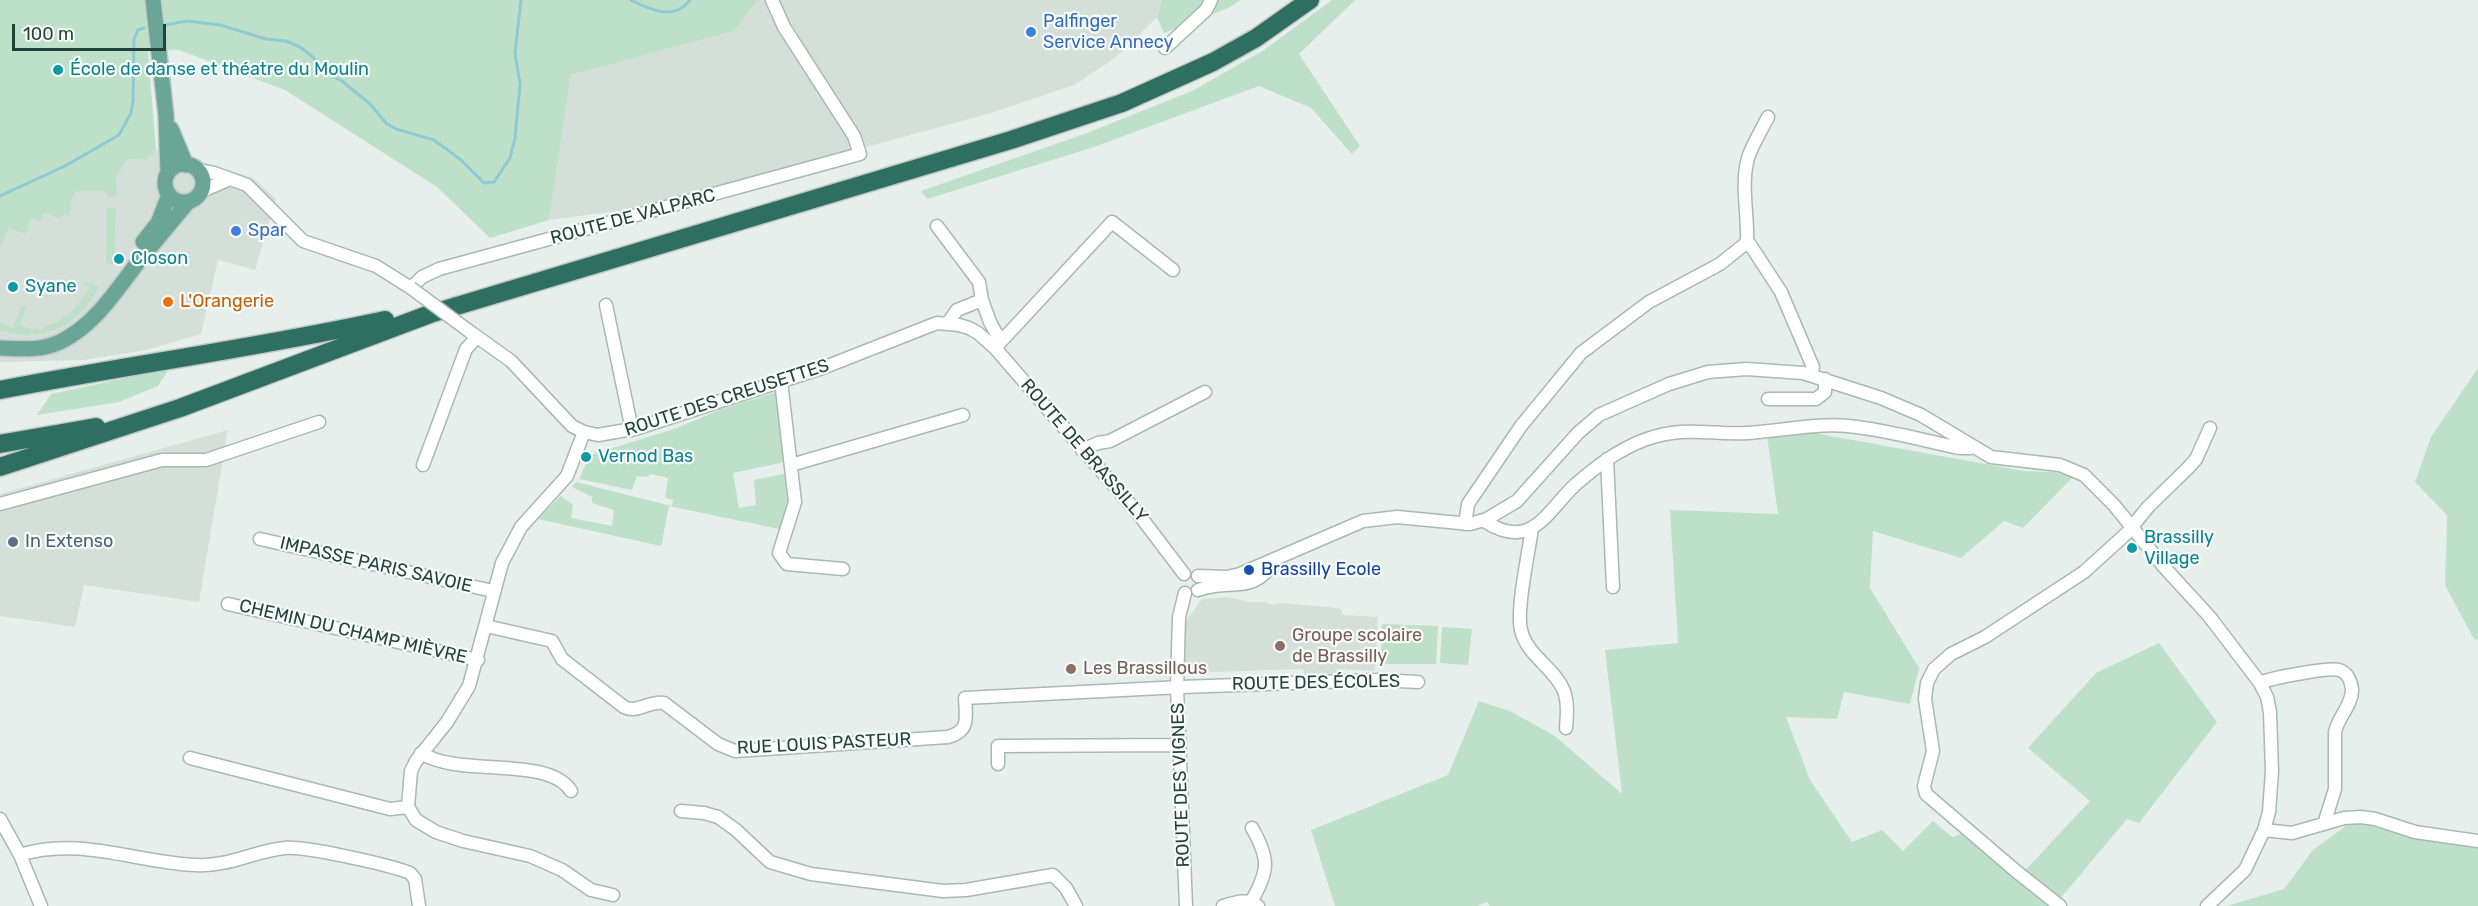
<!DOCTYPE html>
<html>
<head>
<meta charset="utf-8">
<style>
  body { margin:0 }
  #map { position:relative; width:2478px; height:906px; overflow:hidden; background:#e6efeb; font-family:Rubik,sans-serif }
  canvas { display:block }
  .scale { position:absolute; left:12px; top:24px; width:154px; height:27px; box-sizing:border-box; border:3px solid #24423a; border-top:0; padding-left:8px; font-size:18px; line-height:21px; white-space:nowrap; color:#24423a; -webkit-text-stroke:4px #f7fbf9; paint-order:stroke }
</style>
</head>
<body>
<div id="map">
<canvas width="2478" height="906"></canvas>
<div class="scale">100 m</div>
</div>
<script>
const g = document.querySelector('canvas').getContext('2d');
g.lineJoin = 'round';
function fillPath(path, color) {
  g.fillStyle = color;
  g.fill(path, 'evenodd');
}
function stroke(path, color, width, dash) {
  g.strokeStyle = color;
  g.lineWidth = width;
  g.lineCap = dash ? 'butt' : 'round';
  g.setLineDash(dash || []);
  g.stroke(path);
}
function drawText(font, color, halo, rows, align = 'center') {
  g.font = font + ' Rubik,sans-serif';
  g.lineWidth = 4.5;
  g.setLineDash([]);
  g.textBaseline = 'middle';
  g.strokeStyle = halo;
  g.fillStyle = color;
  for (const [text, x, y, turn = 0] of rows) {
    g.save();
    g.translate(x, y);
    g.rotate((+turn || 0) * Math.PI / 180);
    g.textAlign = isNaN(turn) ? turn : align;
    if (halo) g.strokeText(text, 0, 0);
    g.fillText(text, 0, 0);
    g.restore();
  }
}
fillPath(new Path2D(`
  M758,0H1162L1157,17L1116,57L1074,85L991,113L647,207L549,220L571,75L734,31Z
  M184,144L186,150L196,160L253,178L276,199L255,270L218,260L201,334L147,350L84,360L0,362V235L5,225L70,201L76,191L116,177L128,159L146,160L156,150Z
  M228,430L199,602L84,585L75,627L0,616V494Z
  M1226,597L1251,602H1266L1272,605L1281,603L1329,607L1341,609L1343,615L1378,617L1375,671L1338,669L1336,677L1304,675L1303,669L1183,673L1185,623L1202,599Z`), '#d4dfda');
fillPath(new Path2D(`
  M0,0H758L734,31L571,75L549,220L490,238L437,187L285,90L179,50L148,51L156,150L146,160L128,159L116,177L117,197H108L107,191H76L71,201L70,216L63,214L60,219L44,212L41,221L31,218L26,234L9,228L0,248Z
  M1162,0H1241L1228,8L1164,33L1157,17Z
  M1332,0H1355L1299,54L1360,146L1352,154L1311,108L1259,86L1094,147L927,199L921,191L1087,133L1194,90L1264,50Z
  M107,208H116L114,262L112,265L106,262Z
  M85,281L99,287C79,326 42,344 0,330V323L13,328L22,306L27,307L20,325L33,330L35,327L42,330L44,326C67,320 77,307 90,287L83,284Z
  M2478,368V640L2474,639L2445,585L2447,515L2415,482L2431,437Z
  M169,369L158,386L119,402L37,415L51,394Z
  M776,392L785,462L733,473L739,508L756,505L754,480L783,474L787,476L791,499L779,529L669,506L661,546L538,519L561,496L573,505L571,518L612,526L614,510L592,503V497L572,487L576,482L672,506L673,500L665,498L668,478L650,474L648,477L637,476L632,490L579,479L590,455L674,429L722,409Z
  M1803,431L2024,471L2055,472L2073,477L2023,528L2004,521L1961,558L1873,531L1870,588L1919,668L1910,704L1844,692L1837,719L1786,717L1810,780L1852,842L1882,830L1903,851L1933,821L1952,837L1963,833L2020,876L2090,801L2028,748L2096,673L2159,643L2217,722L2139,823L2127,819L2054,906H1490L1487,902L1477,906H1335L1311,830L1448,775L1479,701L1510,711L1555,736L1622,794L1605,650L1678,643L1670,510L1778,514L1767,436Z
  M1382,624L1438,626L1436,664H1381Z
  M1442,627L1472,629L1468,665L1440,663Z
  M2350,823H2360L2420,840L2478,847V906H2227L2284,889L2313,850Z`), '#bfe0c8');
stroke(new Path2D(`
  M631,0C650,10 675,21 690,0
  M165,25L187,21L220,25L266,39L286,41L300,47L313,57L322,71L342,81L370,104L387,124L396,129L434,140L461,160L484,183L494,182L510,158L515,138L520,84L515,53L521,0
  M0,196L65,166L119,135L131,113L133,101L134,39L138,30L144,28`), '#8ec9d4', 3);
const minor = new Path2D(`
  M1165,48L1206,10L1211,0
  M197,170L214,173L247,185L303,241L376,266L411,288L422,277L439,269L860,154L854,136L784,27L772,0
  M202,191L230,179
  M937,226L979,282L982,300L990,322L996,333L1002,339
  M1747,240L1781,292L1813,367L1811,375
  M606,305L632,430
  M948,323L957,310L982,300
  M469,331L511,361L572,426L584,432L598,435L638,428L825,367L937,323L959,325L969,328L978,333L995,348L1137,512L1184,574
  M995,348L1112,222L1173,270
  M781,381L795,502L779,553L787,564L843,569
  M1768,399H1816L1825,392V379
  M584,432L567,476L521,527L502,563L469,686L447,722L416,761L411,771L408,807L416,820L436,832L463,841L530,856L562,870L591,890L613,895
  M1082,450L1098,443L1110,441L1205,392
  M1607,459L1613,587
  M423,465L466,349L477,337
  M791,465L963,415
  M0,504L162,460H206L319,422
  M1484,521C1532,552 1546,512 1576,484C1597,466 1618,450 1644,440C1685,425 1708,435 1748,433C1781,431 1815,423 1848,426C1884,429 1925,441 1960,448H1971
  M1465,524L1468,504L1521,426L1581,353L1649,302L1720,264L1745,244L1747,240C1748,212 1740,182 1749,155C1754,142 1762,129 1768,117
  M1532,528C1529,551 1516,610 1521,630C1527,656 1554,667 1564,691C1568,702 1567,715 1566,728
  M260,539L493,591
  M1198,576L1227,577L1240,574L1363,521L1397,517L1470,524L1487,519L1517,501L1578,433L1599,415L1669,384L1708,372L1746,369L1803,373L1881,398L1921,415L1991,457L2060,465L2084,475L2114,505L2164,567L2209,616L2260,683L2267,697L2270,712L2272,771L2269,812L2264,830L2245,870L2207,906
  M1198,590C1232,577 1252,598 1277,558
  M1185,593L1179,617L1177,687L1186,906
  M228,604L478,660
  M486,626L552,641L562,659L624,707C638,714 649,700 664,703L718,744L735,751L948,737C970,731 966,718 965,698L1181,687L1378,680L1418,682
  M2260,683C2270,678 2330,667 2339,670C2347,672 2351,681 2352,689C2353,704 2338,717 2335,732V789L2324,824
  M421,753C460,778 548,755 571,791
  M190,758L390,809L408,807
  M998,764V746L1178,745
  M681,811L704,813L718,817L736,830L770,862L811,874L943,891L966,890L1053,875L1066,888L1076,906
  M0,819L20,855L41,906
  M2264,830L2292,833L2344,818L2361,817L2375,819L2415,832L2478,841
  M20,855C79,836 137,863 196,865C228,867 254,851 285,848C306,846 390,865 410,873L415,879L419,906
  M1251,902C1269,871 1270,859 1252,828
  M1223,906C1236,902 1246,898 1258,906
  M2060,906L2017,872L1926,794L1924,786L1933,751L1925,699L1927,683L1934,669L1951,654L1985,637L2084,572L2127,533L2148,507L2189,467L2196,459L2210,428`);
const major = new Path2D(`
  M153,0L166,115L168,173
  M171,129L186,165
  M165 183a19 19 0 1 1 38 0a19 19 0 1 1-38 0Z
  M143,242L158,223L169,195
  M0,348C20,349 41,351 60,342C97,324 118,287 143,256C158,238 173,220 188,202`);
const highway = new Path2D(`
  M0,390C128,365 257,348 385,320
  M0,444L96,427
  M0,467L180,408L430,314L1011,140L1122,103L1213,62L1256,38L1310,0`);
stroke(minor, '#a8b8b2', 15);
stroke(major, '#c2cac8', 18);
stroke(highway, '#c2cac8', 21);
stroke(minor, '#fff', 12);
stroke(major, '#6aa596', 15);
stroke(highway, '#2f6f62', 18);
const minorBridge = new Path2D(`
  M411,288L469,331`);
stroke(minorBridge, '#a8b8b2', 15, []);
stroke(minorBridge, '#fff', 12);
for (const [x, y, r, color] of [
  [1031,32,6,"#3f7fe0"],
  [58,70,6,"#0f9aa8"],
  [236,231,6,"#3f7fe0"],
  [119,259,6,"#0f9aa8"],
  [13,287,6,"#0f9aa8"],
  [168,302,6,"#e8710a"],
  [586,457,6,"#0f9aa8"],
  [13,542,6,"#5c6f8a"],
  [2132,548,6,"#0f9aa8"],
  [1249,570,6,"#1a4fb4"],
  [1280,646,6,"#8d6e63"],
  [1071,669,6,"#8d6e63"]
]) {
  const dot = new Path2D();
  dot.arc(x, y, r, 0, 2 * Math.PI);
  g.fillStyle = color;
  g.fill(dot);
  stroke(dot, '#f7fbf9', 2);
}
drawText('18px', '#366cbe', '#f7fbf9', [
  ["Palfinger",1043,22],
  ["Service Annecy",1043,43],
  ["Spar",248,231]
], 'left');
drawText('18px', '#0d838f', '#f7fbf9', [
  ["École de danse et théatre du Moulin",70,70],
  ["Closon",131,259],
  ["Syane",25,287],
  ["Vernod Bas",598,457],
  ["Brassilly",2144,538],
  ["Village",2144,559]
], 'left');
drawText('18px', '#24423a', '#f7fbf9', [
  ["ROUTE DE VALPARC",633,217,-15],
  ["ROUTE DES CREUSETTES",727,398,-18],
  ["ROUTE DE BRASSILLY",1084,451,49],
  ["IMPASSE PARIS SAVOIE",376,565,13],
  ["CHEMIN DU CHAMP MIÈVRE",353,632,13],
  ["ROUTE DES ÉCOLES",1316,683,-1],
  ["RUE LOUIS PASTEUR",824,744,-3],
  ["ROUTE DES VIGNES",1181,785,-92]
]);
drawText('18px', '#c56008', '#f7fbf9', [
  ["L'Orangerie",180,302]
], 'left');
drawText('18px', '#4e5e75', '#f7fbf9', [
  ["In Extenso",25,542]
], 'left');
drawText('18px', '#164399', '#f7fbf9', [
  ["Brassilly Ecole",1261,570]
], 'left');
drawText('18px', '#785e54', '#f7fbf9', [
  ["Groupe scolaire",1292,636],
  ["de Brassilly",1292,657],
  ["Les Brassillous",1083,669]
], 'left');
</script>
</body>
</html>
